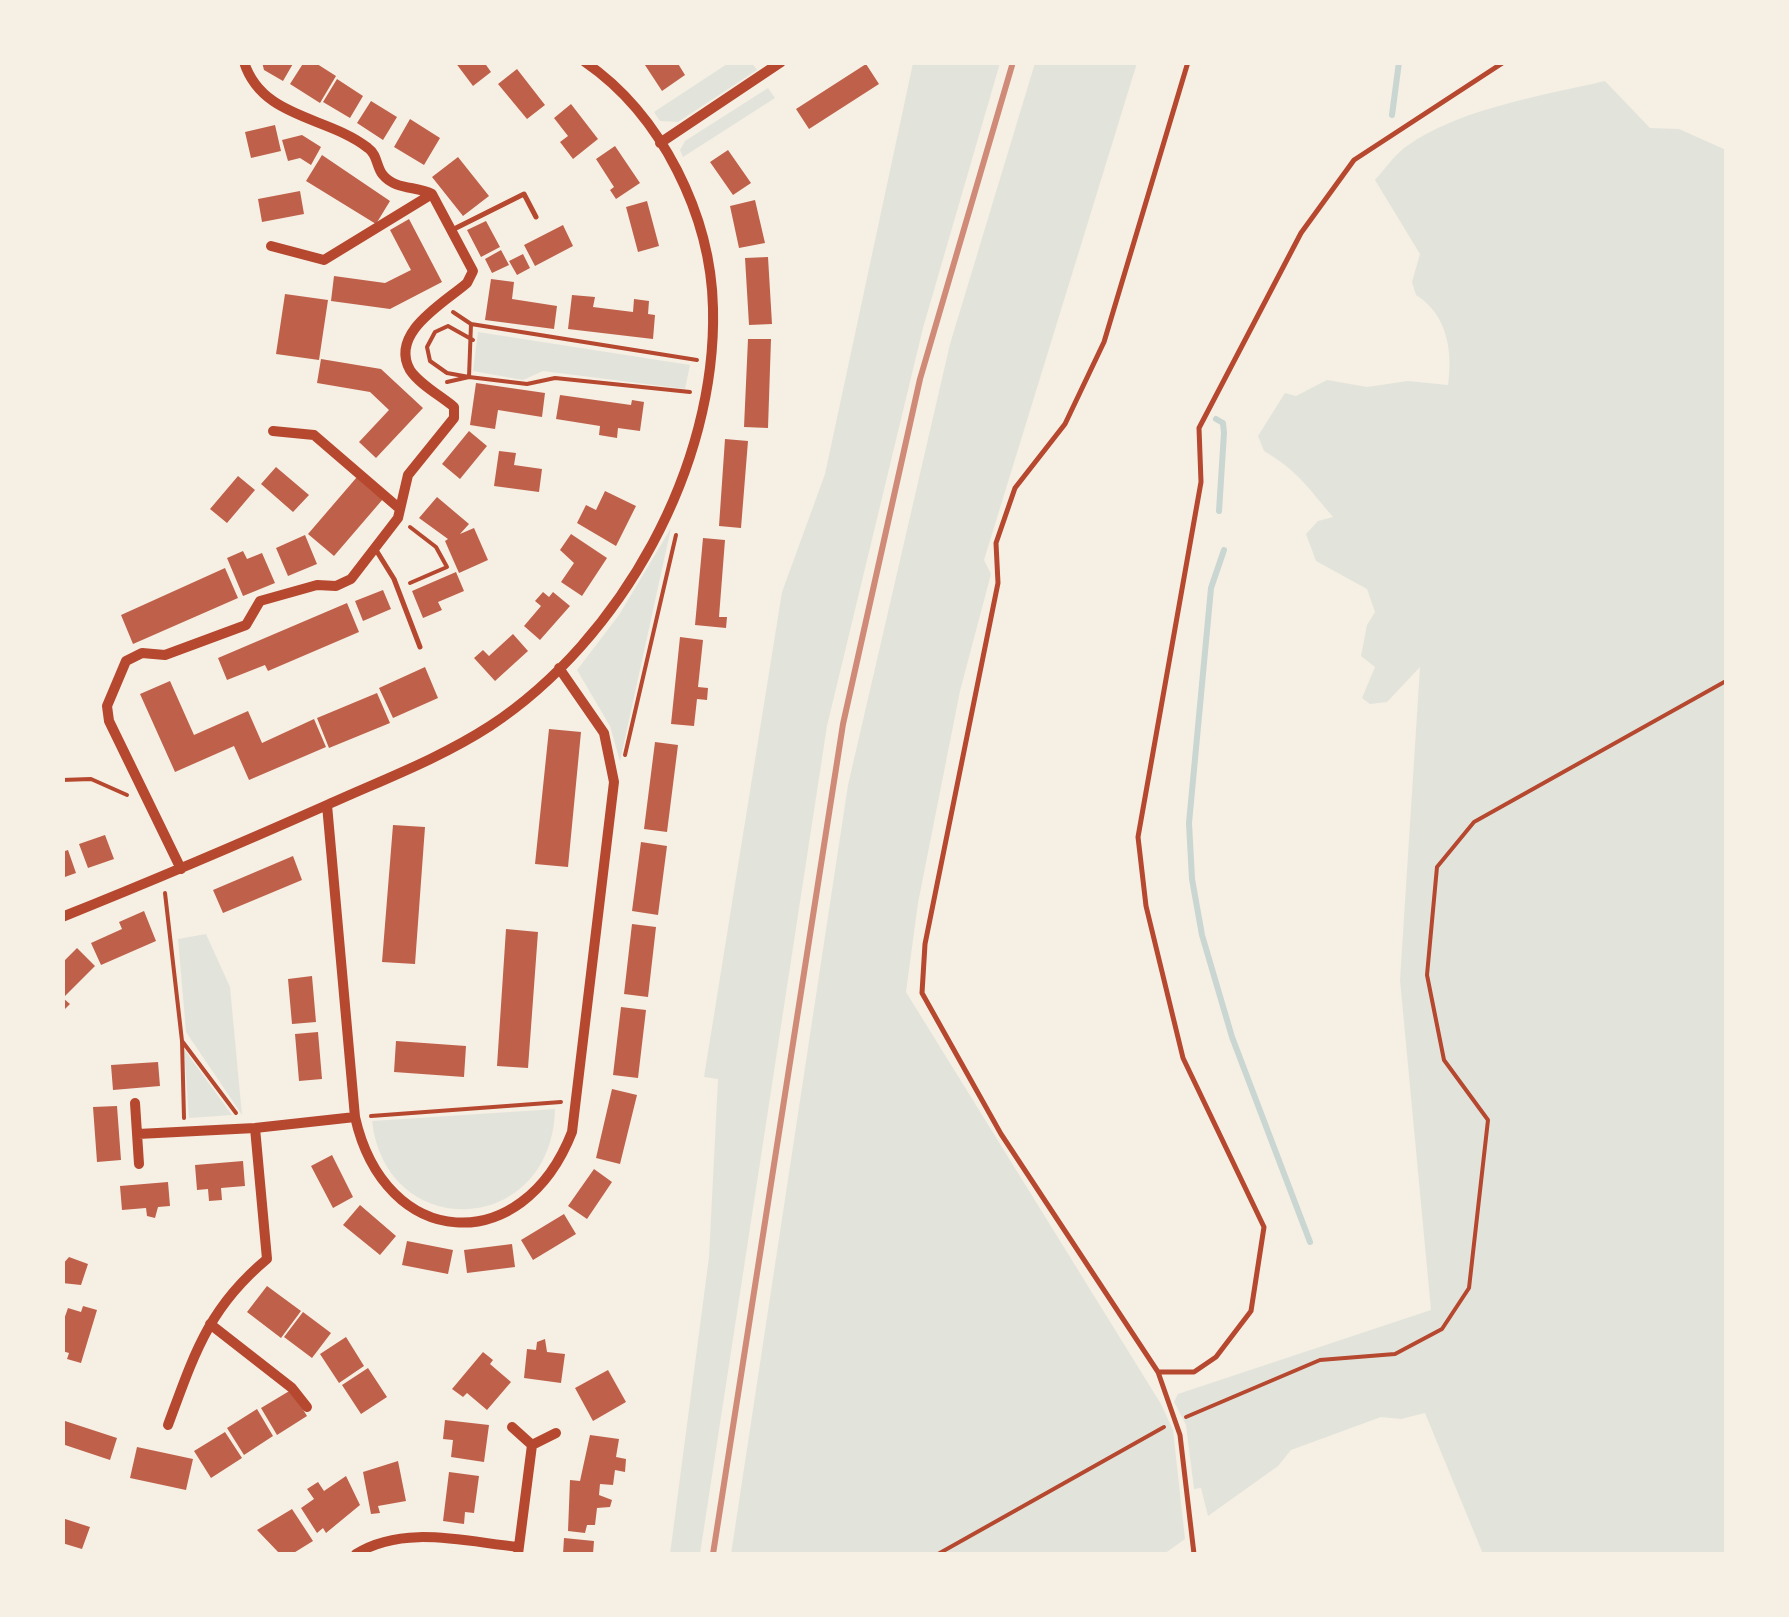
<!DOCTYPE html>
<html>
<head>
<meta charset="utf-8">
<style>
  body { margin:0 }
  #map { position:relative; width:1789px; height:1617px; overflow:hidden; background:#f6efe4; font-family:"Work Sans",sans-serif }
  canvas { display:block }
  .frame { position:absolute; inset:0; border:65px solid #f6efe4; pointer-events:none }
</style>
</head>
<body>
<div id="map">
<canvas width="1789" height="1617"></canvas>
<div class="frame"></div>
</div>
<script>
const g = document.querySelector('canvas').getContext('2d');
g.lineJoin = 'round';
function fillPath(path, color) {
  g.fillStyle = color;
  g.fill(path, 'evenodd');
}
function stroke(path, color, width, dash) {
  g.strokeStyle = color;
  g.lineWidth = width;
  g.lineCap = dash ? 'butt' : 'round';
  g.setLineDash(dash || []);
  g.stroke(path);
}
fillPath(new Path2D(`
  M730,62L752,63L757,70L678,122L660,121L654,112Z
  M913,63H1000L923,328L827,726L700,1554H670L709,1257L718,1079L704,1077L782,592L825,474Z
  M1035,63H1137L984,560L991,574L960,691L918,903L906,992L1161,1404L1173,1430L1185,1539L1164,1554H731L848,785L950,344Z
  M1605,81L1650,128L1679,129L1726,150V1554H1483L1425,1413L1401,1419L1381,1417L1291,1450L1278,1466L1208,1516L1201,1488L1194,1489L1186,1425L1174,1402L1178,1394L1431,1310L1400,980L1420,667L1387,702L1370,704L1362,698L1375,667L1361,656L1367,625L1375,612L1367,589L1316,561L1306,534L1318,521L1333,517C1309,489 1298,471 1264,451L1258,436L1285,393L1296,396L1327,380L1367,387L1408,381L1448,385C1453,351 1447,314 1416,295L1412,282L1420,254L1375,180C1385,169 1395,154 1407,146C1458,109 1545,95 1605,81Z
  M768,88L775,98L683,157L680,150L685,141Z
  M478,332L690,365L685,389L543,371L523,380L473,371Z
  M671,528L620,761L610,726L577,670L619,615Z
  M206,934L230,987L242,1115L186,1032L178,939Z
  M184,1049L232,1115L189,1118Z
  M555,1109C552,1237 386,1244 372,1121Z`), '#e2e4dc');
stroke(new Path2D(`
  M1392,115L1399,62
  M1216,419L1223,423L1224,433L1219,511
  M1224,550L1211,588L1189,823L1192,879L1202,935L1232,1037L1310,1242`), '#c9d6d2', 6);
fillPath(new Path2D(`
  M262,62H294L283,81L264,70Z
  M304,62H314L336,76L320,103L290,84Z
  M455,62H484L491,72L473,86Z
  M643,62H677L685,75L662,91Z
  M866,64L879,84L809,129L796,109Z
  M517,69L545,105L527,119L498,84Z
  M337,79L363,96L350,118L323,102Z
  M371,101L397,117L383,140L357,123Z
  M571,104L598,139L573,159L560,142L568,136L554,118Z
  M410,119L440,138L424,165L394,147Z
  M275,125L281,151L251,158L245,132Z
  M302,135L321,147L311,165L300,158L288,161L282,140Z
  M615,146L640,183L616,199L610,190L614,187L596,159Z
  M728,150L751,183L733,195L710,162Z
  M322,155L390,201L376,224L306,181Z
  M458,157L489,196L463,216L432,177Z
  M300,191L304,214L262,222L258,199Z
  M755,200L765,243L739,248L730,206Z
  M647,201L659,246L638,252L626,207Z
  M409,219L442,282L390,309L331,301L334,276L385,283L411,270L390,230Z
  M486,221L500,247L481,257L467,230Z
  M563,225L573,246L535,266L524,245Z
  M501,250L509,265L492,273L485,259Z
  M523,254L530,268L517,275L509,261Z
  M768,257L772,324L749,325L745,258Z
  M491,279L514,282L512,299L557,306L554,329L485,320Z
  M285,294L328,300L319,360L276,354Z
  M572,295L595,297L593,307L633,312L634,299L649,301L648,314L655,315L653,339L568,329Z
  M748,339H771L768,428L744,427Z
  M321,359L381,369L423,408L376,458L359,442L389,410L370,392L317,383Z
  M476,383L545,393L542,417L498,410L495,429L470,425Z
  M560,395L631,405L632,400L644,402L640,431L618,428L617,438L599,435L600,426L556,419Z
  M469,431L487,446L460,479L442,464Z
  M725,439L748,441L741,528L719,526Z
  M499,451L516,453L514,465L542,469L539,492L494,486Z
  M276,467L309,495L293,512L261,484Z
  M238,476L255,490L227,523L210,509Z
  M357,477L383,499L334,556L308,534Z
  M605,491L636,506L616,546L577,523L586,505L596,510Z
  M437,497L469,524L460,534L474,528L488,560L459,573L445,541L448,539L419,518Z
  M571,534L607,558L582,596L561,582L574,563L560,550Z
  M305,535L317,564L288,576L276,548Z
  M703,538L725,540L719,617H727L726,628L695,625Z
  M243,551L247,559L262,553L275,583L243,596L227,558Z
  M225,568L238,598L133,644L121,615Z
  M456,572L464,591L438,602L442,610L423,618L412,591Z
  M383,590L391,609L363,621L355,601Z
  M543,592L549,597L553,592L570,606L540,640L524,626L541,606L535,601Z
  M347,603L359,632L268,671L265,665L227,680L218,658Z
  M513,634L528,651L495,681L474,658L483,650L489,656Z
  M680,637L703,640L698,687L708,688L707,700L697,699L694,726L671,724Z
  M425,667L438,698L393,718L379,688Z
  M170,681L194,735L248,711L262,743L314,719L326,747L249,780L234,746L175,772L140,694Z
  M377,693L390,723L329,748L317,718Z
  M549,729L581,732L568,867L535,864Z
  M655,742L678,745L667,832L644,829Z
  M393,825L425,827L415,964L382,962Z
  M105,835L114,859L88,868L79,844Z
  M641,842L667,846L658,915L632,911Z
  M68,850L76,873L62,878V852Z
  M293,856L302,880L223,913L213,890Z
  M144,911L156,941L101,965L91,943L122,929L119,922Z
  M632,924L656,927L648,997L624,994Z
  M506,929L538,932L528,1068L497,1066Z
  M77,948L95,966L63,998L70,1004L62,1012V963Z
  M312,976L316,1022L292,1024L288,979Z
  M621,1007L646,1010L638,1078L613,1075Z
  M318,1032L322,1079L299,1081L295,1034Z
  M396,1041L466,1046L464,1077L394,1072Z
  M158,1062L160,1086L113,1090L111,1065Z
  M612,1089L637,1095L620,1164L596,1158Z
  M117,1106L121,1160L97,1162L93,1107Z
  M332,1155L353,1197L333,1208L311,1166Z
  M243,1161L245,1186L221,1188L222,1200L209,1201L208,1189L197,1190L195,1165Z
  M594,1169L612,1182L587,1219L568,1206Z
  M168,1182L170,1206L158,1207L155,1218L147,1216L146,1208L122,1210L120,1186Z
  M360,1205L396,1236L380,1255L343,1225Z
  M564,1214L576,1234L533,1260L521,1240Z
  M407,1241L453,1250L448,1274L402,1265Z
  M512,1244L515,1267L467,1273L464,1250Z
  M69,1257L88,1264L81,1285L62,1283V1265Z
  M267,1286L301,1311L281,1338L247,1312Z
  M83,1306L97,1310L81,1363L67,1359L69,1353L62,1351V1325L68,1308L81,1312Z
  M303,1312L331,1333L312,1358L284,1337Z
  M346,1337L364,1366L339,1383L320,1354Z
  M545,1339L547,1352L565,1354L561,1383L524,1378L527,1349L536,1350L537,1342Z
  M483,1352L493,1360L490,1364L511,1382L487,1410L467,1393L463,1397L452,1389Z
  M368,1368L387,1397L361,1414L342,1385Z
  M608,1370L626,1402L593,1421L575,1388Z
  M291,1390L307,1416L277,1435L261,1408Z
  M257,1409L273,1436L244,1455L227,1428Z
  M62,1420L117,1438L110,1460L62,1444Z
  M445,1420L489,1425L484,1462L451,1457L453,1440L443,1439Z
  M225,1432L242,1458L211,1478L194,1451Z
  M590,1435L619,1439L616,1457L626,1459L625,1472L615,1470L613,1485L600,1484L599,1495L612,1500L610,1507L597,1508L595,1525H587L585,1533L568,1531L570,1480L580,1481Z
  M137,1447L193,1459L186,1490L130,1478Z
  M398,1461L406,1501L378,1506L380,1513L371,1514L363,1472Z
  M449,1472L479,1476L474,1513L465,1512L464,1524L443,1521Z
  M346,1476L360,1505L326,1533L323,1528L317,1533L301,1508L314,1499L307,1489L318,1482L324,1491Z
  M292,1509L313,1541L292,1554H280L257,1530Z
  M62,1518L90,1527L82,1549L62,1543Z
  M564,1538L594,1541L593,1554H563Z`), '#bf614a');
stroke(new Path2D(`
  M453,312L471,324L697,360
  M471,324L469,377L447,373L430,361L427,347L435,332L448,326L473,340
  M447,382L469,377L527,384L555,378L690,392
  M410,527L436,547L447,567L410,583
  M625,755L676,535
  M62,780L91,779L127,795
  M165,893L182,1041L184,1118
  M182,1041L236,1113
  M371,1116L561,1102
  M1186,1417L1320,1360L1395,1354L1442,1329L1469,1288L1488,1120L1444,1060L1427,975L1437,867L1474,822L1726,681
  M938,1554L1164,1427`), '#b5482f', 4);
stroke(new Path2D(`
  M1188,62L1104,342L1065,424L1015,488L996,543L998,583L925,944L922,993L1001,1134L1158,1372L1180,1435L1194,1554
  M452,230L524,194L536,217
  M376,550L394,579L420,647
  M1158,1372H1194L1216,1357L1251,1311L1264,1227L1183,1058L1146,906L1138,837L1201,482L1199,428L1301,233L1354,160L1504,62`), '#b5482f', 5);
stroke(new Path2D(`
  M660,143L781,62
  M271,246L324,260L432,194
  M273,431L314,435L400,509
  M327,805L355,1117C385,1250 522,1260 572,1132L614,782L604,733L559,668
  M181,869L109,721L107,706L126,661L142,653L165,655L246,625L260,601L317,585L336,586L351,579L398,518L408,475L454,418V407C441,396 419,384 410,370C389,333 444,303 467,283L473,271L432,194C417,186 395,190 383,175C376,167 378,155 368,148C328,116 262,119 244,62
  M62,917C152,881 239,844 327,805C382,780 439,759 490,726C622,639 717,466 713,308C711,216 662,115 585,62
  M135,1103L139,1164
  M138,1134L255,1128L355,1117
  M210,1324L292,1388L307,1407
  M168,1425C194,1355 208,1308 267,1259L255,1128
  M512,1427L532,1445L556,1433
  M356,1554C404,1524 466,1542 519,1547
  M518,1554L532,1445`), '#b5482f', 10);
stroke(new Path2D(`
  M713,1554L843,724L920,379L1013,62`), '#cf8b77', 6);
</script>
</body>
</html>
